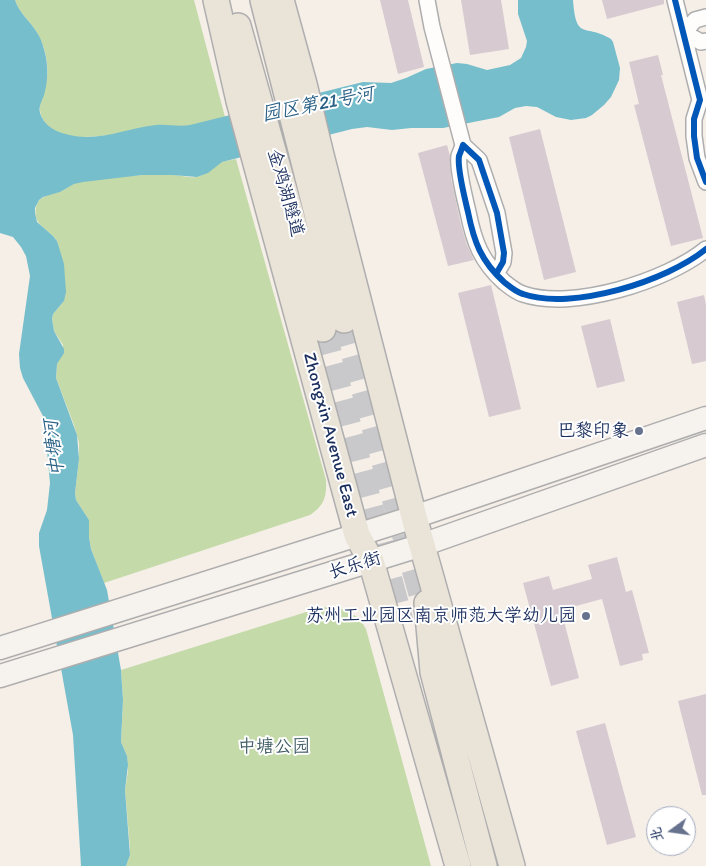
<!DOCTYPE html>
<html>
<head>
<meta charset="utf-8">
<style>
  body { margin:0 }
  #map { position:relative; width:706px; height:866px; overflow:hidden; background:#f5efe8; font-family:Itim,"LXGW WenKai TC",sans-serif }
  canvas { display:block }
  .north { position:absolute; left:646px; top:806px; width:50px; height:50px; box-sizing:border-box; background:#fff; border:1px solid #a4acbf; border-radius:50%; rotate:256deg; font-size:14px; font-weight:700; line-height:20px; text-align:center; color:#1b2f5e }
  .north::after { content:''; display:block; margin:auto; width:18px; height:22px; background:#67728e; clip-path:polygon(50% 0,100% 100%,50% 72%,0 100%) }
</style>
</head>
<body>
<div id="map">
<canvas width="706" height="866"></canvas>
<div class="north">北</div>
</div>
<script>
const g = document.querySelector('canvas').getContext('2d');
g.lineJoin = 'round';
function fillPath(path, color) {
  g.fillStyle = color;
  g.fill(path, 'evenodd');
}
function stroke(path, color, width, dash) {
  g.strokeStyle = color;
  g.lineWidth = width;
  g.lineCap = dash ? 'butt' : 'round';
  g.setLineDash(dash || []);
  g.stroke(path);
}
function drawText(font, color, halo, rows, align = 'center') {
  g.font = font + ' Itim,"LXGW WenKai TC",sans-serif';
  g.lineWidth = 4;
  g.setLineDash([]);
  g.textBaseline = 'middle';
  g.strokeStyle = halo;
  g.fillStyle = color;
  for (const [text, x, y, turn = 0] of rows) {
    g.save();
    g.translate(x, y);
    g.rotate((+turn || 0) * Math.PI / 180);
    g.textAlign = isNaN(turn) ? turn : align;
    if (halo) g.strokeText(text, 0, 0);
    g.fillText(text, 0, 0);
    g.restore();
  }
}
fillPath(new Path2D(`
  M15,0H194L225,117C210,121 195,126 180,127C172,127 165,125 157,126C130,130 55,154 41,115C37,104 45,90 47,78C48,70 47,60 45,52C43,45 40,37 36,31C29,20 19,13 15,0Z
  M236,159L326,480C327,496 324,506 310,515L104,583L91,549L89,537V520L76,500L75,493L79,459V443L74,425L56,378L57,364L63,353V345L54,331L52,319L53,314L64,301L57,241C50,229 32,226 36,208C38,195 49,196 59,192C65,190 70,185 76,183C101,176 146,174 172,175C180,175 187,178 195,177C207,176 211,166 221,162C226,161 231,160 236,159Z
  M327,607C344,608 358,613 366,629L431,866H126L130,855V848L125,790L128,771L127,756L121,742L123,700L121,670L319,608Z`), '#c5daa9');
fillPath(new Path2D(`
  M0,0H15C19,13 29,20 36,31C41,38 43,45 45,53C48,65 48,79 45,91C44,99 38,104 40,113C43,123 52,130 62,133C95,144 123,129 156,125C167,124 179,127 190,125L363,82L391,83L406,78L426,69L457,63L467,64L487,70L510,65L521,58L526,47L527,41L518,14V0H573C576,42 585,23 611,39L613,42L620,68L619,80L611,97L604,105L592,115L586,118L571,120L556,117L537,107L526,106L515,108L499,117L443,128H411L392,130L367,127L352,129L222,162L208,173L197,177L172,175H142L83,182L74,184L60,192L43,197L39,200L35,208V213L37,222L53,236L57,241L64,264L66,292L64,301L53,314L52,319L54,331L64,349V353L57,364L56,378L77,435L79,459L75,493L76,500L89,520V537L91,549L107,590L121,670L123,700L121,742L127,756L128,765L125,790L130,855L126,866H81L73,735L39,546V533L47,510L50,483L44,418L23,378L20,368L19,354L30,276L26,256L21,247L13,237L0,233Z`), '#76becb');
fillPath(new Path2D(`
  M380,0H408L424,67L398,74Z
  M461,0H501L509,49L470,55Z
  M602,0H664V4L607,19Z
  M658,55L663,75H661L703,238L671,246L634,105L639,104L629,62Z
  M540,129L576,272L544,280L509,137Z
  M447,145L450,156L451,178L461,225L467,245L474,260L448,266L418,153Z
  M491,285L521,409L489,417L458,293Z
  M704,295L706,305V361L692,364L677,302Z
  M610,319L625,381L597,388L581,326Z
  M617,557L626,592L632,590L649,653L642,654L643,660L620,666L602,599L561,610L579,678L551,686L523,583L549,576L553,590L592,579L588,565Z
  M706,694V795H702L678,701Z
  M605,723L636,837L607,845L576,731Z`), '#d7cad1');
stroke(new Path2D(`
  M344,320L430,626
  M323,329L401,621
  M481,806L497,866`), '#c9c9cc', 25, [25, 12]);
const street = new Path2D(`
  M427,0L432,27L463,145
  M675,0L700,100L694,119V136L697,158L706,182
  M706,17L695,20L684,33L701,42L706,41
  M496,274L503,262L504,253L497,213L479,160L463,145C462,149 460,153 459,156C457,169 465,199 468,212C474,242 481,261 504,282C509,286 516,292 523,294C572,311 667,281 706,249`);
const secondary = new Path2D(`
  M0,648L414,517L706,418
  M0,676L422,545L706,445`);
const primary = new Path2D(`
  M216,0L239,101L357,535L371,561L458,866
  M263,0L344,320
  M281,0L304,84L321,155L414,517L512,866
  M238,26L323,329
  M427,603L433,672L484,866`);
stroke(street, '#afaeaf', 18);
stroke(secondary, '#afaeaf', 25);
stroke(primary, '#afaeaf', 28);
stroke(street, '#fefdfc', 15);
stroke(secondary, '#f6f2ed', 22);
stroke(primary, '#e9e3d8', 25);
stroke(new Path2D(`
  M675,0L700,100L694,119V136L697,158L706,182
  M496,274L503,262L504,253L497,213L479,160L463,145C462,149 460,153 459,156C457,169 465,199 468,212C474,242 481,261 504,282C509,286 516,292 523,294C572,311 667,281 706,249`), '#0057b8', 6);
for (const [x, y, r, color] of [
  [639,431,5,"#67728e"],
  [586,616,5,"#67728e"]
]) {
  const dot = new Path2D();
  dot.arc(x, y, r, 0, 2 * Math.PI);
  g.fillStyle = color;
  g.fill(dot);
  stroke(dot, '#fff', 2);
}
drawText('18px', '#1b2f5e', '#fff', [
  ["金鸡湖隧道",285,193,74],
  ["Zhongxin Avenue East",330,435,75],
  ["长乐街",355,566,-17]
]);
drawText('18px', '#1b2f5e', '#fff', [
  ["巴黎印象",629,431],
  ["苏州工业园区南京师范大学幼儿园",576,616]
], 'right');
drawText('18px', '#425d65', '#fff', [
  ["中塘公园",274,747]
]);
drawText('italic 19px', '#296085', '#fff', [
  ["园区第21号河",318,105,-11],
  ["中塘河",55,448,-97]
]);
</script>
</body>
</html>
